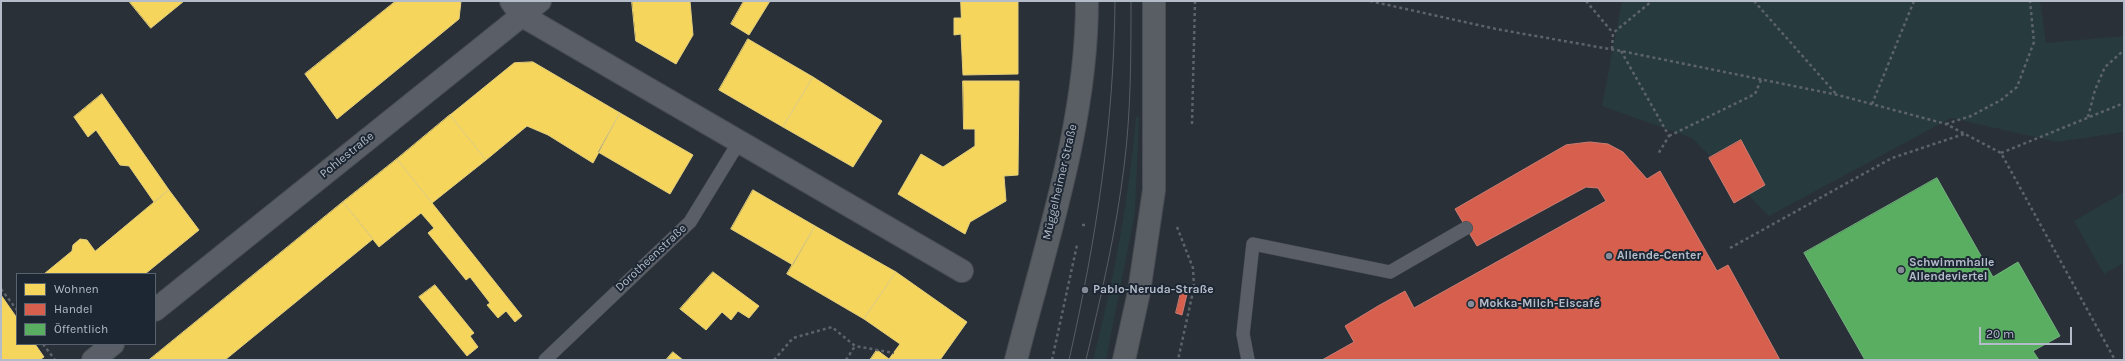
<!DOCTYPE html>
<html>
<head>
<meta charset="utf-8">
<style>
  body { margin:0 }
  #map { position:relative; width:2125px; height:361px; overflow:hidden; background:#2a3038; font-family:Karla,sans-serif }
  canvas { display:block }
  .frame { position:absolute; inset:0; border:2px solid #b4bcc9; pointer-events:none }
  .legend { position:absolute; left:16px; top:273px; width:140px; height:72px; box-sizing:border-box; background:#1d2633; border:1px solid #59626f; margin:0; padding:5px 7px; list-style:none; font-size:12px; color:#b4bcc9 }
  .legend li { display:flex; align-items:center; gap:8px; height:20px }
  .legend b { width:20px; border:1px solid #59626f }
  .scale { position:absolute; left:1979px; top:327px; width:93px; height:18px; box-sizing:border-box; border:2px solid #b4bcc9; border-top:0; padding-left:5px; font-size:12px; line-height:14px; white-space:nowrap; color:#b4bcc9; -webkit-text-stroke:3px #1d2633; paint-order:stroke }
</style>
</head>
<body>
<div id="map">
<canvas width="2125" height="361"></canvas>
<div class="frame"></div>
<ul class="legend">
<li><b style="height:11px;background:#f6d55c"></b>Wohnen</li>
<li><b style="height:11px;background:#d6604d"></b>Handel</li>
<li><b style="height:11px;background:#5aae61"></b>Öffentlich</li>
</ul>
<div class="scale">20 m</div>
</div>
<script>
const g = document.querySelector('canvas').getContext('2d');
g.lineJoin = 'round';
function fillPath(path, color) {
  g.fillStyle = color;
  g.fill(path, 'evenodd');
}
function stroke(path, color, width, dash) {
  g.strokeStyle = color;
  g.lineWidth = width;
  g.lineCap = dash ? 'butt' : 'round';
  g.setLineDash(dash || []);
  g.stroke(path);
}
function drawText(font, color, halo, rows, align = 'center') {
  g.font = font + ' Karla,sans-serif';
  g.lineWidth = 4;
  g.setLineDash([]);
  g.textBaseline = 'middle';
  g.strokeStyle = halo;
  g.fillStyle = color;
  for (const [text, x, y, turn = 0] of rows) {
    g.save();
    g.translate(x, y);
    g.rotate((+turn || 0) * Math.PI / 180);
    g.textAlign = isNaN(turn) ? turn : align;
    if (halo) g.strokeText(text, 0, 0);
    g.fillText(text, 0, 0);
    g.restore();
  }
}
fillPath(new Path2D(`
  M1622,1H2040L2046,43L2124,36V132L2057,142L1951,118L1769,216L1692,138L1602,106Z
  M1136,117H1139L1135,212L1106,360H1093C1114,280 1129,199 1136,117Z
  M2124,192V263L2104,274L2074,221Z`), '#273a3e');
const homes = new Path2D(`
  M129,1H184L151,28Z
  M396,1H461L459,19L337,119L305,74Z
  M632,1H690L693,35L676,64L636,41Z
  M744,1H770L749,35L731,24Z
  M961,1H1018V74L963,75L961,34L954,35V18H961Z
  M748,39L813,77L783,127L719,90Z
  M533,62L620,113L593,163L548,135L527,126L486,160L450,115L514,63Z
  M813,77L882,121L853,167L783,127Z
  M963,81H1019L1018,175L1004,176L1006,201L970,222L965,234L898,194L921,154L943,167L975,146V129H964Z
  M102,94L169,190L154,202L129,166L120,165L96,130L88,137L74,117Z
  M620,113L693,155L670,194L598,152Z
  M450,115L486,160L432,203L397,159Z
  M397,159L522,316L515,322L506,311L498,318L487,305L490,303L470,277L466,280L428,233L434,228L421,213L379,247L343,202Z
  M169,190L199,230L145,274H44L72,251L73,245L80,239L87,240L95,251Z
  M753,190L815,226L793,265L731,229Z
  M343,202L373,239L225,360H149Z
  M815,226L896,272L864,319L787,274Z
  M713,272L759,306L749,318L738,311L731,320L722,312L706,330L680,309Z
  M896,272L967,322L940,360H891L889,359L900,344L864,319Z
  M435,285L474,333L470,336L478,347L467,356L419,297Z
  M1,295L17,318V344H35L44,357L39,360H1Z
  M877,350L889,359L891,360H870Z
  M673,352L683,360H666Z`);
fillPath(homes, '#f6d55c');
stroke(homes, '#e2ce7d', 1);
const shops = new Path2D(`
  M1741,140L1765,185L1734,203L1709,158Z
  M1590,142L1608,144L1623,152L1647,179L1660,171L1717,271L1728,265L1780,360H1322L1354,342L1345,326L1378,306L1405,291L1414,308L1606,201L1598,188L1586,187L1477,246L1455,209L1566,145Z
  M1181,292L1187,294L1182,315L1176,313Z`);
fillPath(shops, '#d6604d');
stroke(shops, '#cc7c72', 1);
const public = new Path2D(`
  M1937,178L1993,277L2018,262L2060,336L2033,351L2039,360H1865L1804,253Z`);
fillPath(public, '#5aae61');
stroke(public, '#75b280', 1);
const service = new Path2D(`
  M545,360L690,222L739,142
  M1248,360L1243,334L1253,244L1390,272L1466,228`);
const minor = new Path2D(`
  M511,1L521,15L962,271
  M155,310L540,1
  M93,360L113,344`);
const secondary = new Path2D(`
  M1016,360C1046,243 1087,123 1087,1
  M1124,360L1139,292L1154,190V1`);
stroke(service, '#484c53', 14);
stroke(minor, '#484c53', 24);
stroke(secondary, '#484c53', 24);
stroke(new Path2D(`
  M1370,1L1496,29L1621,51L1838,95L1946,124L2001,153L2115,360
  M1586,1L1613,33
  M1754,1L1837,95
  M1612,49L1613,33L1652,1
  M1621,51L1669,136L1658,154
  M1872,104L1914,1
  M2088,117L2095,90L2105,67L2124,50
  M1192,124L1195,1
  M1946,124L1971,116L2001,100L2017,87L2034,42L2030,1
  M1669,136L1755,94L1761,80
  M2001,153L2124,103
  M1082,225H1087
  M1177,227L1193,268L1194,287L1178,360
  M1730,248L1892,158L1964,134
  M1,289L17,310
  M43,344L55,360
  M774,360L793,338L832,327L855,346L894,353
  M846,360L855,346
  M1052,360L1077,245`), '#5d636a', 2.5, [3, 3]);
stroke(service, '#5a5e66', 13);
stroke(minor, '#5a5e66', 22);
stroke(secondary, '#595d64', 22);
stroke(new Path2D(`
  M1069,360C1096,241 1114,123 1115,1
  M1086,360C1101,296 1116,232 1124,167C1131,112 1131,56 1131,1`), '#595d64', 1);
for (const [x, y, r, color] of [
  [1609,256,4,"#848b96"],
  [1901,270,4,"#848b96"],
  [1085,290,4,"#848b96"],
  [1471,304,4,"#848b96"]
]) {
  const dot = new Path2D();
  dot.arc(x, y, r, 0, 2 * Math.PI);
  g.fillStyle = color;
  g.fill(dot);
  stroke(dot, '#1d2633', 1.5);
}
drawText('12px', '#b4bcc9', '#1d2633', [
  ["Pohlestraße",347,155,-39],
  ["Müggelheimer Straße",1060,182,-77],
  ["Dorotheenstraße",651,258,-43]
]);
drawText('bold 12px', '#b4bcc9', '#1d2633', [
  ["Allende-Center",1617,256],
  ["Schwimmhalle",1909,263],
  ["Allendeviertel",1909,277],
  ["Pablo-Neruda-Straße",1093,290],
  ["Mokka-Milch-Eiscafé",1479,304]
], 'left');
</script>
</body>
</html>
